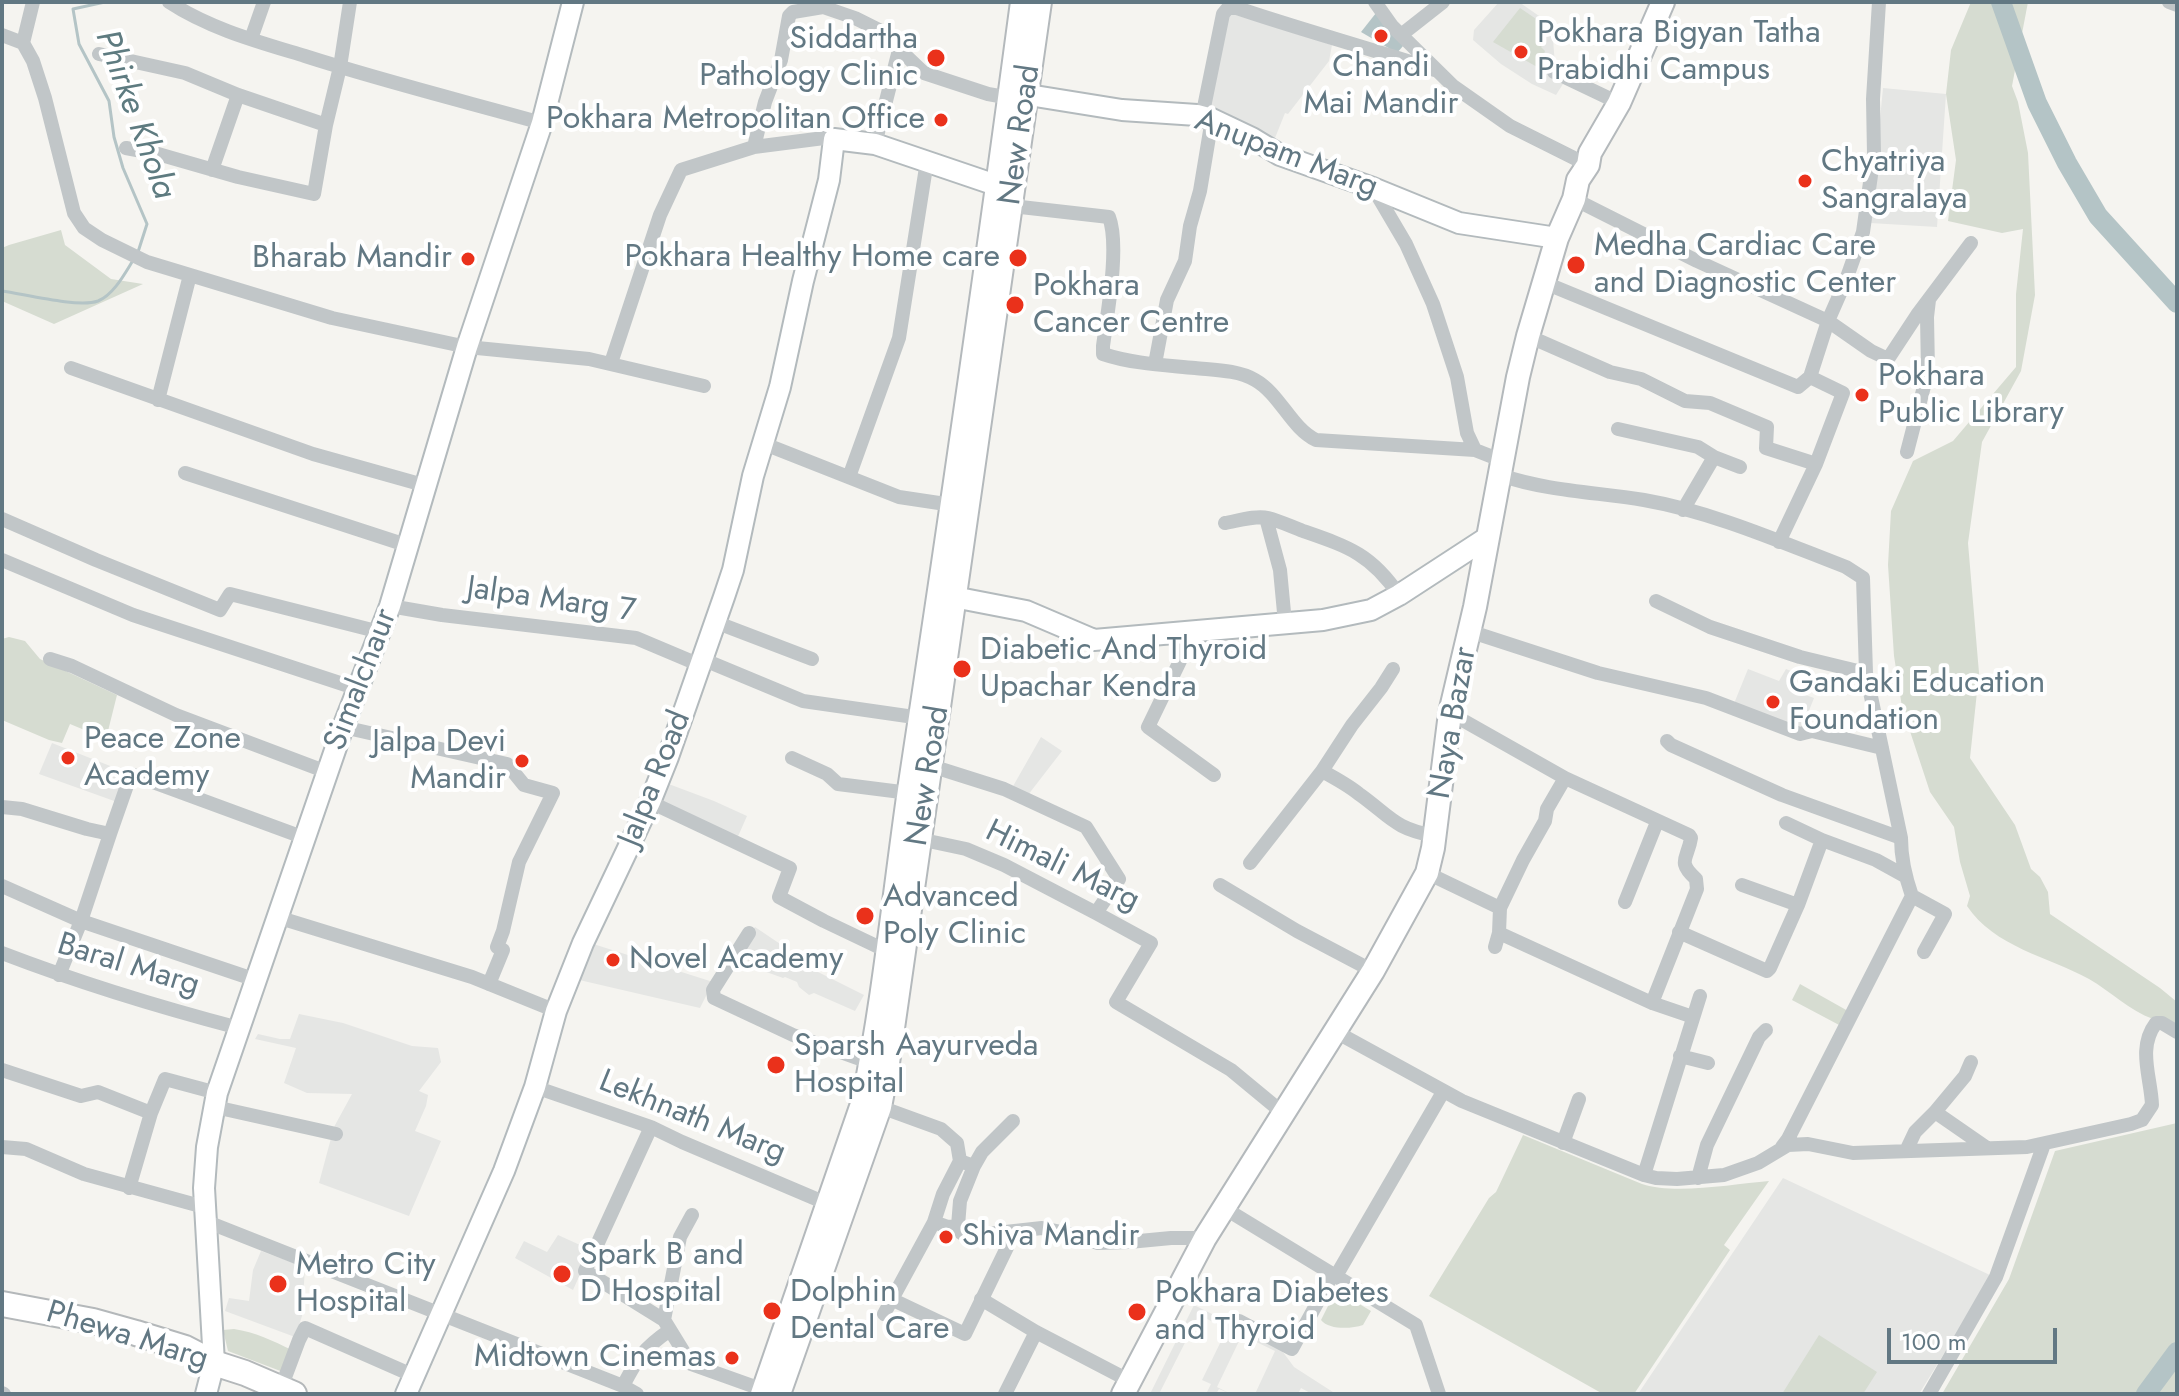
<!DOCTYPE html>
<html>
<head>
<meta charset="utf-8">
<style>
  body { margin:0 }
  #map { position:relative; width:2179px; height:1396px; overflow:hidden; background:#f5f4f0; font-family:Jost,sans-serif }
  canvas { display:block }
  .frame { position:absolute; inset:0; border:4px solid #627883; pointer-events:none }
  .scale { position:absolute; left:1887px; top:1328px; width:170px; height:36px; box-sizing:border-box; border:4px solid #627883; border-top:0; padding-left:10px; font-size:24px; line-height:28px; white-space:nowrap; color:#627883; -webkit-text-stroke:6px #fff; paint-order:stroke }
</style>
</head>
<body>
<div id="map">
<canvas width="2179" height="1396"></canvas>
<div class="frame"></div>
<div class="scale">100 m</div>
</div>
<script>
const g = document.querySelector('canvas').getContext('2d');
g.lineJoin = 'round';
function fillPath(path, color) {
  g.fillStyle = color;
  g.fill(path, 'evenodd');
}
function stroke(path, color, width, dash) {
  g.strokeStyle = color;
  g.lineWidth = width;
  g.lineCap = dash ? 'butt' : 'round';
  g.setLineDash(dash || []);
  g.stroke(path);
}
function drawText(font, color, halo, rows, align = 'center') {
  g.font = font + ' Jost,sans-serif';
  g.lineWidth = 8;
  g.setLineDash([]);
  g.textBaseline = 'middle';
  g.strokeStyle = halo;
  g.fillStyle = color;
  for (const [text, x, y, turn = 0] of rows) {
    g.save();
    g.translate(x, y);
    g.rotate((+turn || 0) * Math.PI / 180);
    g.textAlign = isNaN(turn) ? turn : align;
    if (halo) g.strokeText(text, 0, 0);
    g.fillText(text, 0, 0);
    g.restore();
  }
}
fillPath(new Path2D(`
  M1499,2H1519L1552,25L1555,66L1549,75L1563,84L1556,95L1532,84L1501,64L1473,40L1474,30Z
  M1230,11L1332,45L1329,61L1288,114L1285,113L1273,143L1208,112Z
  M1883,88L1946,94L1937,227L1870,223Z
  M1748,669L1779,681L1786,669L1796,673L1792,690L1814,698L1801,731L1733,706Z
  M1041,737L1062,751L1028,795L1012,788Z
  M52,743L128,773L117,802L39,774Z
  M666,783L714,801L747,816L736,841L658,804Z
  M755,927L798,956V962L864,995L855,1011L814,993L809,995L799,987L797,982L785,977L783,978L747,965L749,953L739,950Z
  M587,942L713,982L700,1008L575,979Z
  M299,1014L343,1023L412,1046L438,1048L441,1062L419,1091L428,1095L426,1106L415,1131L441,1141L409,1216L319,1183L334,1127L352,1094L307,1093L284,1083L296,1048L255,1039L258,1034L280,1039H290Z
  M1783,1178L1992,1276L1919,1394H1638Z
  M558,1235L591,1250L573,1290L515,1258L524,1241L547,1252Z
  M261,1251L305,1267L302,1316L295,1337L225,1311L229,1298L249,1301L253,1270Z
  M1194,1305L1280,1348L1294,1367L1336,1394H1312L1301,1388L1298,1394H1255L1275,1351L1242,1335L1217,1387L1231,1394L1219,1389L1216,1394H1206L1211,1384L1202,1380L1227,1329L1199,1315L1159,1394H1150Z`), '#e5e6e4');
fillPath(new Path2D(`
  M1971,2H2028L2012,86L2018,102L2028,153L2035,295L2021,371L1982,442L1968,543L1979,673L1970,758L2015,825L2031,869L2040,877L2048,892L2050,914L2160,988L2177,1002V1026C2169,1024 2160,1022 2153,1019C2130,1011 2110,991 2089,979C2049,957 1994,947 1967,906L1970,896L1960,862L1954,827L1930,792L1902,707L1894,656L1888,565L1891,511L1913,461L1953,441L2016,367V294L2023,229L2002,233L1948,221L1956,160L1946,94L1951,50Z
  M1520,8L1545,25L1540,36L1546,41L1541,47L1545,51L1542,60L1549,66L1546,72L1493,42Z
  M61,230L65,245L111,279L143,284L54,324L2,301V248L9,245Z
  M9,637L25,641L40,659L117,695L106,739L70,724L62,743L49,740L2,720V639Z
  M1800,984L1848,1011L1841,1026L1792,1000Z
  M2177,1123V1394H1942L2009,1279L2055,1151Z
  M1523,1135L1642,1184C1675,1195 1733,1184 1769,1181L1724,1245L1730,1250L1634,1394H1603L1429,1296L1489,1198L1496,1192Z
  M1336,1290L1371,1311L1363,1325C1351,1329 1329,1330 1321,1320Z
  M234,1329C255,1332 273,1341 292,1350L283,1372L228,1351L223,1330Z
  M1819,1335L1877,1372L1863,1394H1782Z`), '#d6dcd1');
fillPath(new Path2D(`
  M1376,13L1403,46L1397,53L1361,32Z`), '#b4c4c6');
stroke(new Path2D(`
  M105,2L73,9L79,44L109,101L114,137L123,168L147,224L138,252
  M2,291C24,294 78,308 98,301C113,295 124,275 132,262`), '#b4c4c6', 3);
stroke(new Path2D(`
  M2001,2L2037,103L2067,163L2098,216L2177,303
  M2146,1394L2177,1352`), '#b4c4c6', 20);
const secondary = new Path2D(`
  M1010,92L1122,110L1197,115L1212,119L1252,138L1280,155L1373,188L1459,223L1557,238
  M938,594L1026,611L1094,640L1323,620L1371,610L1399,595L1488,537
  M206,1394L214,1363L204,1188L207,1147L217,1093L343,727L390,606L467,347L542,123L573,2
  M406,1394L504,1171L535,1087L556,1011L583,943L650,802L668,757L724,597L733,570L753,476L780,387L803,281L829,180L834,139L875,144L990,183L1012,185`);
const primary = new Path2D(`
  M762,1394L863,1101C884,998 894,894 909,790C949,528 987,265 1022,2
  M779,1394L880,1107L887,1070L1040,2
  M1123,1394L1205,1238L1373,971L1427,873L1433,848L1450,713L1475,607L1518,377L1528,336L1557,238L1574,199L1578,180L1588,165L1590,153L1619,103L1663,2`);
const highway = new Path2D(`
  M2,1304L93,1321L136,1333L185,1348L214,1363L245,1373L294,1394`);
stroke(secondary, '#b3babd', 24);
stroke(primary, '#b4b9bc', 26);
stroke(highway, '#b4b8ba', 28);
stroke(new Path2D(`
  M169,2C210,29 259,42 305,56C383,81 463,101 542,123
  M823,2V7L855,18L879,30L924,73L988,94L1016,99
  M1375,2L1392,26L1453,86L1510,126L1588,165
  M2169,2L2177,5
  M2,35L23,43L33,61L45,98L74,213L84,228L102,240L147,262L332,318L467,347L589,359L704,386
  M1401,35L1443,2
  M251,39L264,2
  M23,43L33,2
  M99,54L185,73L238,95L326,125
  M1554,72L1619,103
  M1202,117L1223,14L1228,8H1237C1302,30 1369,48 1435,70
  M875,144L899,50
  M754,147L765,102L781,60L789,16L793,12L823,7
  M126,148L158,154L238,177L314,194L326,125L340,67L350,2
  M212,170L238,95
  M1373,188L1406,244L1433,304L1457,377L1467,433L1475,450
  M1574,199L1697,261L1828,321L1846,280L1863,232L1874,154L1873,99L1879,2
  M1003,205L1109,217C1120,246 1107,315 1103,346V354C1133,364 1165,365 1195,368C1214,370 1238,370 1255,380C1280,394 1291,428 1316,440L1475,450L1503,461
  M1545,283L1798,387L1810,377
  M1528,336L1610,372L1641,379L1685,401L1710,403L1767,427L1766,448L1816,464
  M611,363L660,215L681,170L754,147L824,138L834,139
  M1155,364L1167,300L1185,261L1190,226L1200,191L1212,119
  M71,368L313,454L427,486
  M158,400L190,275
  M1618,429L1698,447L1714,457L1683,510
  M762,443L899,497L959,506
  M1907,452L1928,371L1927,317L1929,300
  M1714,457L1740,467
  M185,473L409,546
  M1500,475C1547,491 1595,492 1644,500C1713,512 1781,542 1846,567L1863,578L1866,673L1901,838C1901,859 1905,876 1912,896L1788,1139L1782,1147
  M849,477L899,338L927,161
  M1266,518L1280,570L1285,623
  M2,519L96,560L220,610L230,594L380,632
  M1225,523C1237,521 1256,515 1268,518C1280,521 1292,527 1303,531C1349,547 1371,554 1399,595
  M1779,542L1816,464L1843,393L1810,377L1828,321L1871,351L1888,359L1917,315L1971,243
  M2,560L133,615L358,689
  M1656,601L1710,627L1800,657L1866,673
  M390,606L442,615L636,638L700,665
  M715,622L812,659
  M1187,631L1180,661L1148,727L1214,775
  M1469,633L1481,635L1598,673L1706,698L1800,734L1812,731L1882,748
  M50,659L72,666L176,715L327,772
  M702,659L803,701L921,718
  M1450,713L1565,778L1689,835L1691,838C1688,859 1676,861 1696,879L1697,889L1652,1003
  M343,727L507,764L524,785L553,793L519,862L503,931L497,947L503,950L489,984
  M1667,741L1671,745L1782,795L1901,838
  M792,758L827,774L838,784L909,793
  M925,764L1004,789L1086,827L1119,879L1096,913
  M1322,771C1335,778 1348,785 1359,794C1390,816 1394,829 1435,836
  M650,802L790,868L779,897L824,921L889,952
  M2,807L22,809L87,829L110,834L81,921L59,975
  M1786,823L1822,840
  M110,834L131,774L305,838
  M919,839L966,849L1004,865L1096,913L1151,943L1116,1002L1231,1070L1283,1113
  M1250,863L1322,771L1352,725L1381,688L1393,669
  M1427,873L1500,908
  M1220,885L1297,931L1373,971
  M2,886L81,921L256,980
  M1912,896L1945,914L1924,952
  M1625,902L1657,822
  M1798,905L1822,840L1876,860L1905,876
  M277,917L472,977L556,1011
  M1679,932L1767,971L1770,968L1798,905L1742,885
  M749,933L713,990L714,998L793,1035L871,1063
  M1499,933L1652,1003L1693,1017
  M1495,947L1499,933L1500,908L1523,860L1545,821L1547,809L1565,778
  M2,953C80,983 159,1007 239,1028
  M1336,1032L1462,1101L1644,1175L1656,1178L1677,1179L1724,1175L1758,1163L1788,1145L1808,1144L1853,1153L2027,1147L2131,1124L2142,1120L2152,1105C2151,1077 2137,1048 2156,1023H2162L2177,1032
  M1680,1056L1708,1063
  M2,1070L81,1096L98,1092L151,1113
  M535,1087L651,1127L682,1142L828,1204
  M875,1105L941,1129L957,1143L960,1161L943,1194L934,1222L948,1227L958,1226L961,1233L969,1236L1042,1228L1066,1233L1098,1243L1129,1242L1171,1238H1205
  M215,1107L336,1134
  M1935,1112L1987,1148
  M651,1127L585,1271L664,1320
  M1563,1143L1579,1099
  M2,1147L26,1149L84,1174L204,1207
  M1906,1151L1915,1132L1935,1112L1965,1076L1971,1062
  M960,1161L974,1166L982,1152L1013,1121
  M1644,1175L1700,996
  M1698,1178L1707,1145L1759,1037L1766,1030
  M129,1188L151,1113L165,1079L217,1093
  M1224,1208L1416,1325L1439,1394
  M692,1215L680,1237L664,1320L691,1364L764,1390
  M205,1221L623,1386L637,1394
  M958,1226L960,1201L974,1166
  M1336,1276L1443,1092
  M891,1299L965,1334L1015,1231
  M981,1299L1036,1332L1130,1381
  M884,1314L934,1222
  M1239,1321L1292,1349L1333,1274
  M623,1386C638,1357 644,1348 670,1330
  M281,1388L299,1340L305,1328L412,1375
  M2,1393L4,1394
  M1005,1394L1036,1332
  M1929,1394L1996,1277L2044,1144`), '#c1c6c8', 14);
stroke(secondary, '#fff', 20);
stroke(primary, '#fff', 22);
stroke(highway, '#fff', 24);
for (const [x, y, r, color] of [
  [1381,36,8,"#ea311b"],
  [1521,52,8,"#ea311b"],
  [936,58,10,"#ea311b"],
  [941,120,8,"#ea311b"],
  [1805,181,8,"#ea311b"],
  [1018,258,10,"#ea311b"],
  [468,259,8,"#ea311b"],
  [1576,265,10,"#ea311b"],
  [1015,305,10,"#ea311b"],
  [1862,395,8,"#ea311b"],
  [962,669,10,"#ea311b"],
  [1773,702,8,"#ea311b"],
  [68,758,8,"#ea311b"],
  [522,761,8,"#ea311b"],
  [865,916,10,"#ea311b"],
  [613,960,8,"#ea311b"],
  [776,1065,10,"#ea311b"],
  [946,1237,8,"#ea311b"],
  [562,1274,10,"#ea311b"],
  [278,1284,10,"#ea311b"],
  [772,1311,10,"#ea311b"],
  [1137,1312,10,"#ea311b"],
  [732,1358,8,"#ea311b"]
]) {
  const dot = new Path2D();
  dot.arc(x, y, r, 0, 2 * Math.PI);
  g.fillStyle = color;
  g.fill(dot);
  stroke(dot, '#fff', 3);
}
drawText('32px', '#627883', '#fff', [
  ["Pokhara Bigyan Tatha",1537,34],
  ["Prabidhi Campus",1537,71],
  ["Siddartha",918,40,"right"],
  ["Pathology Clinic",918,77,"right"],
  ["Chandi",1381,68,"center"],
  ["Mai Mandir",1381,105,"center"],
  ["Pokhara Metropolitan Office",925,120,"right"],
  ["Chyatriya",1821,163],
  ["Sangralaya",1821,200],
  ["Medha Cardiac Care",1594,247],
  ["and Diagnostic Center",1594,284],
  ["Pokhara Healthy Home care",1000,258,"right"],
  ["Bharab Mandir",452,259,"right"],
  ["Pokhara",1033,287],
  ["Cancer Centre",1033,324],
  ["Pokhara",1878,377],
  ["Public Library",1878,414],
  ["Diabetic And Thyroid",980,651],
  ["Upachar Kendra",980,688],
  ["Gandaki Education",1789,684],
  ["Foundation",1789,721],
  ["Peace Zone",84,740],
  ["Academy",84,777],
  ["Jalpa Devi",506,743,"right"],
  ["Mandir",506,780,"right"],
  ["Advanced",883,898],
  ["Poly Clinic",883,935],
  ["Novel Academy",629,960],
  ["Sparsh Aayurveda",794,1047],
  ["Hospital",794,1084],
  ["Shiva Mandir",962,1237],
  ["Spark B and",580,1256],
  ["D Hospital",580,1293],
  ["Metro City",296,1266],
  ["Hospital",296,1303],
  ["Dolphin",790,1293],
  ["Dental Care",790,1330],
  ["Pokhara Diabetes",1155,1294],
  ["and Thyroid",1155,1331],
  ["Midtown Cinemas",716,1358,"right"]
], 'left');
drawText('32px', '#627883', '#fff', [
  ["New Road",1021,135,-82],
  ["Anupam Marg",1286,155,21],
  ["Jalpa Marg 7",551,601,8],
  ["Simalchaur",362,680,-69],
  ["Naya Bazar",1454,723,-80],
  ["New Road",929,776,-81],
  ["Jalpa Road",656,779,-68],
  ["Himali Marg",1062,867,26],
  ["Baral Marg",128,966,17],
  ["Lekhnath Marg",692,1118,22],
  ["Phewa Marg",127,1337,17]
]);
drawText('italic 34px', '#5e7b80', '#fff', [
  ["Phirke Khola",134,115,70]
]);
</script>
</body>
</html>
